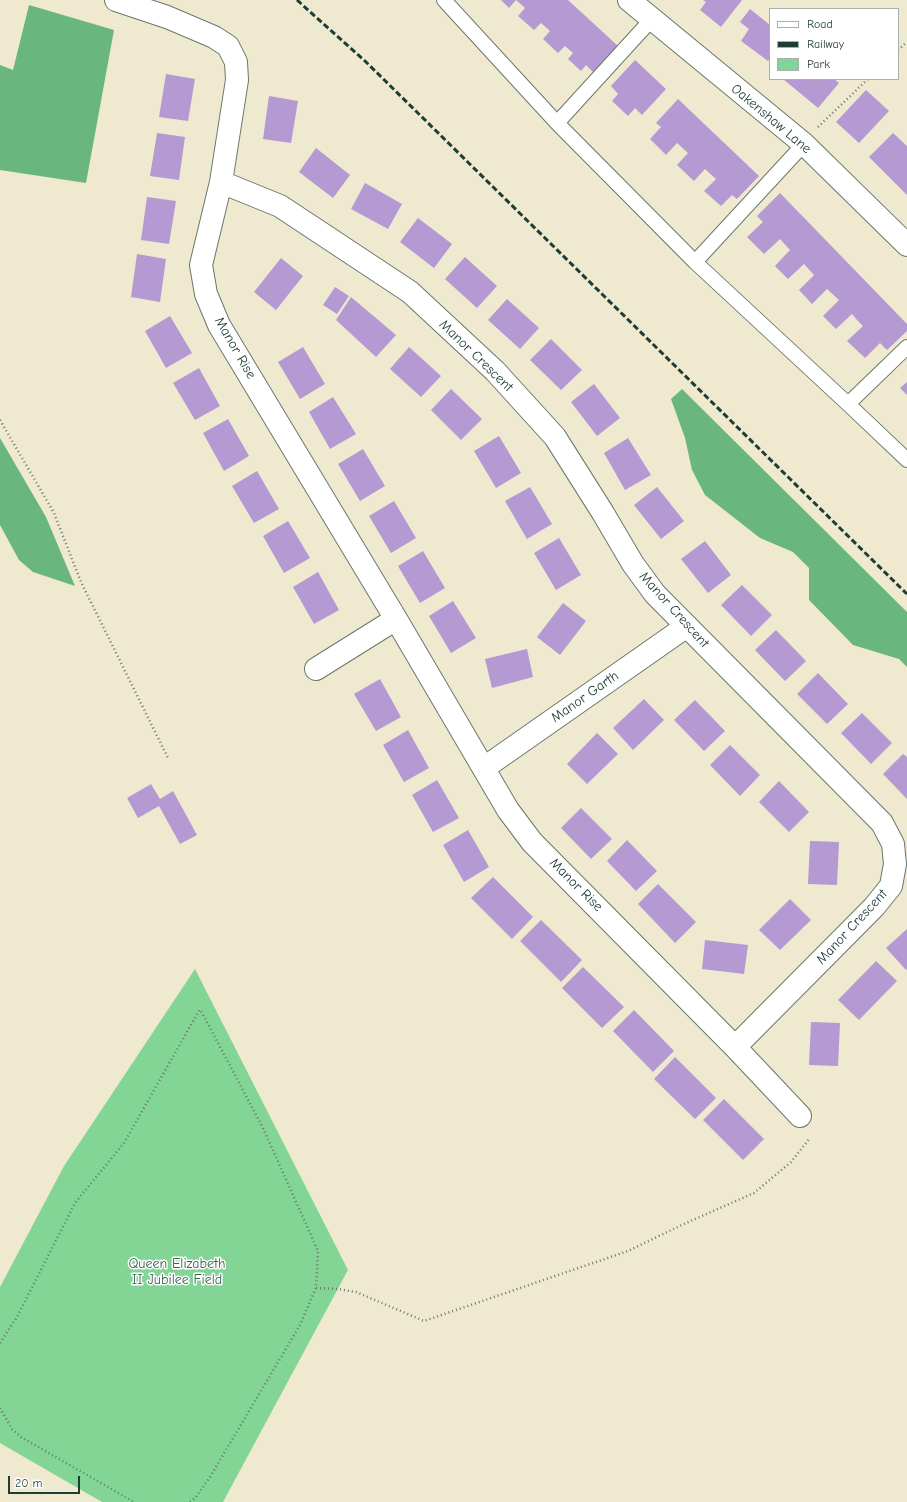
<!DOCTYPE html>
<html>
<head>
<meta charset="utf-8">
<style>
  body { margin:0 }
  #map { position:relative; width:907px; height:1502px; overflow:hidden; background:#efe9d0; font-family:"Comic Neue",sans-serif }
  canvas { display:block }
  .legend { position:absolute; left:769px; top:8px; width:130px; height:72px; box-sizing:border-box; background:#fff; border:1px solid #a5b1ae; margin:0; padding:5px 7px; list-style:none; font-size:12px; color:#1f3d34 }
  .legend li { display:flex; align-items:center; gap:8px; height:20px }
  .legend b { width:20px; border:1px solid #a5b1ae }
  .scale { position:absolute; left:8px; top:1476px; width:72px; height:18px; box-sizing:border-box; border:2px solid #1f3d34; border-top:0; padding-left:5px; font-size:12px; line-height:14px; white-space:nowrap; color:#1f3d34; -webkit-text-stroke:3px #fff; paint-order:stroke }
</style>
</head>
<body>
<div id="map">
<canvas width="907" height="1502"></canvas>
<ul class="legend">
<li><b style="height:5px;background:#fff"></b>Road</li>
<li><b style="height:5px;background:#1f3d34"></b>Railway</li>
<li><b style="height:11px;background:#83d596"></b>Park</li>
</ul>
<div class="scale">20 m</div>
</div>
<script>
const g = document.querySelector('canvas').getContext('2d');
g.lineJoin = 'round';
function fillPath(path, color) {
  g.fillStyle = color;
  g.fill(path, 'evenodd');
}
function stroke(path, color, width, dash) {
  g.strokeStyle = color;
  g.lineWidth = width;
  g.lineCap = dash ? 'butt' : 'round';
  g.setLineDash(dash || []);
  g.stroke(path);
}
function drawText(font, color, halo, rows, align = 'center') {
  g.font = font + ' "Comic Neue",sans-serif';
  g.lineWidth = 3;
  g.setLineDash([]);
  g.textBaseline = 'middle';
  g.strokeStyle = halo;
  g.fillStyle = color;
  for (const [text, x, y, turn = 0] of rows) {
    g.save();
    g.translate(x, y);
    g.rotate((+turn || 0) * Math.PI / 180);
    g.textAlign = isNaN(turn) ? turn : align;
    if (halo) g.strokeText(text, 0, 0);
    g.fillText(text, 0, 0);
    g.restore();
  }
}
fillPath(new Path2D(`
  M195,969L348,1270L223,1502H102L0,1443V1287L64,1166Z`), '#83d596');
fillPath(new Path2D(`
  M29,5L114,30L86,183L0,170V65L13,70Z
  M682,389L907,612V667L899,659L853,645L809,600V568L793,552L760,538L705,495L692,470L685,438L671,399Z
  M0,438L46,517L75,586L33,572L19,560L0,525Z`), '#6ab67f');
fillPath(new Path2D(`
  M501,0H568L618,46L593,72L586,65L581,71L568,59L573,53L565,46L558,53L543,39L550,31L541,23L534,30L518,16L525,8L516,0L509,8Z
  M703,0H742L721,27L700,10L706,2Z
  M750,9L770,25V59L768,61L741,41L749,29L740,22Z
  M635,60L666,89L642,115L635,108L628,116L612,101L618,94L611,86Z
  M166,74L195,79L188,121L159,117Z
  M783,79H834L839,83L818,108Z
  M866,90L889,111L859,143L836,122Z
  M269,96L298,101L291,143L263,139Z
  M678,99L759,176L737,199L732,195L721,206L704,191L716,179L705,169L694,181L677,165L688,153L677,143L666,155L650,139L661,127L656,123Z
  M157,133L185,137L179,180L150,176Z
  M893,133L907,146V195L869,157Z
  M316,148L350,175L333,198L299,172Z
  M365,183L402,204L388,229L351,209Z
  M780,193L907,324V331L887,350L880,343L865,358L847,341L863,326L857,320L852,314L836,329L823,316L839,300L827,289L812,304L799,290L814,275L804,264L788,279L775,266L790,250L780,239L764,254L747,237L763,222L757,216Z
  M147,197L176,201L169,244L141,240Z
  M418,218L452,244L434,268L400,242Z
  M137,254L166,259L160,302L131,297Z
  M465,257L497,286L477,308L445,279Z
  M281,258L303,276L276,310L254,292Z
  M335,287L349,296L337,314L323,305Z
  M351,297L396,335L376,357L336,320Z
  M507,299L539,328L520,349L488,320Z
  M170,316L192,353L166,368L145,331Z
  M551,339L582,370L561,390L530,360Z
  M303,347L325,384L300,399L278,362Z
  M409,347L441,376L421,397L390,369Z
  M199,368L220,406L195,420L173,383Z
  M907,382V395L900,388Z
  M594,384L620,418L597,436L571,402Z
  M451,389L482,419L461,440L431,410Z
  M333,397L356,434L330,449L309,412Z
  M228,419L249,456L224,471L203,433Z
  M499,436L521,473L496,488L474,451Z
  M628,438L651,475L625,490L604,453Z
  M363,449L385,486L360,501L338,464Z
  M257,471L279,509L254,523L232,486Z
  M530,487L552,524L527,539L505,501Z
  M657,487L684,521L661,539L634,505Z
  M394,501L416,538L391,553L369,516Z
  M288,521L310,558L284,573L263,536Z
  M559,538L581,575L556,590L534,553Z
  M705,541L731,575L708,593L681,559Z
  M423,551L445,588L420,603L398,566Z
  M318,572L339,610L314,624L293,587Z
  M742,585L772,615L751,636L721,605Z
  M453,601L476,638L451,653L429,616Z
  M563,603L586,621L560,655L537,637Z
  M776,630L806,661L785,681L755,650Z
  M527,649L533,677L492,688L485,659Z
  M818,673L848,704L827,724L797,694Z
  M380,679L401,717L376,731L354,694Z
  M644,699L664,720L633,750L613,728Z
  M695,700L725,731L704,751L674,720Z
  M862,713L892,743L871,764L841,733Z
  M408,730L429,768L404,782L383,745Z
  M597,733L618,754L587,784L567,764Z
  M730,745L760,775L740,796L710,765Z
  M903,754L907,757V799L883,774Z
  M437,780L459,818L433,832L412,795Z
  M779,781L809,812L789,832L759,802Z
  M151,784L160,799L173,791L197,835L180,844L159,806L138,818L127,798Z
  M581,808L612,839L591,859L561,828Z
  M468,830L489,867L464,882L443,845Z
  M627,840L657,871L636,891L607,861Z
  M810,841L839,842L837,885L808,884Z
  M493,877L533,917L512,939L471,898Z
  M658,884L696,922L675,943L638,904Z
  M790,899L811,920L780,950L759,930Z
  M541,920L582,960L561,982L520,941Z
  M907,929V969L906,970L886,948Z
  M705,940L748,945L744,974L702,969Z
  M876,961L897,981L859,1020L838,1000Z
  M583,967L624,1007L602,1028L562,988Z
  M634,1010L674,1051L653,1072L613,1031Z
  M811,1022L840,1023L838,1066L809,1065Z
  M675,1057L716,1098L695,1119L654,1079Z
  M724,1099L764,1139L743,1160L703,1120Z`), '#b499d3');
const service = new Path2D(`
  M444,0L557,123L695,262L848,404L907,460
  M557,123L652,19
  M695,262L804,144
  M848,404L907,347`);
const minor = new Path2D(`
  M116,0L167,17L214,37L228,46L236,62L237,80L221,182L201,265L206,294L219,325L396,619L508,810L532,842L735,1047L800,1116
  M221,182L280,206L410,292L495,371L555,437L603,513L633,564L655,594L882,823L893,844L895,864L891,886L874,907L735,1047
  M316,669L396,619
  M484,768L687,626`);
const tertiary = new Path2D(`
  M629,0L804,144L907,245`);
stroke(service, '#68796b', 16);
stroke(minor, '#68796b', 24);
stroke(tertiary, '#68796b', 24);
stroke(new Path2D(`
  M898,50L907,42
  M818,127L868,79
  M0,420L54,513L81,582L168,758
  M316,1288L338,1289L356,1292L424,1321L628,1251L686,1223L754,1193L791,1162L810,1138
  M0,1343L17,1317L75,1203L124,1143L200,1009
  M0,1408L12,1429L21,1437L134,1502
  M190,1502L196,1497L210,1477L300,1325L316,1288L318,1251L263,1128L200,1009`), '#68796b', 2.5, [1, 3]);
stroke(service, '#fff', 14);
stroke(minor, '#fff', 22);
stroke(tertiary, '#fff', 22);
stroke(new Path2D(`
  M297,0L365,61L907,594`), '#1f3d34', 3, [6, 3]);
drawText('14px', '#1f3d34', '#fff', [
  ["Oakenshaw Lane",771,119,40],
  ["Manor Rise",235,348,60],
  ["Manor Crescent",476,356,44],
  ["Manor Crescent",674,610,48],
  ["Manor Garth",585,697,-35],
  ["Manor Rise",576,885,45],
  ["Manor Crescent",852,927,-47]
]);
drawText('14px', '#38634c', '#fff', [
  ["Queen Elizabeth",177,1264],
  ["II Jubilee Field",177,1280]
]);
</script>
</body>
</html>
